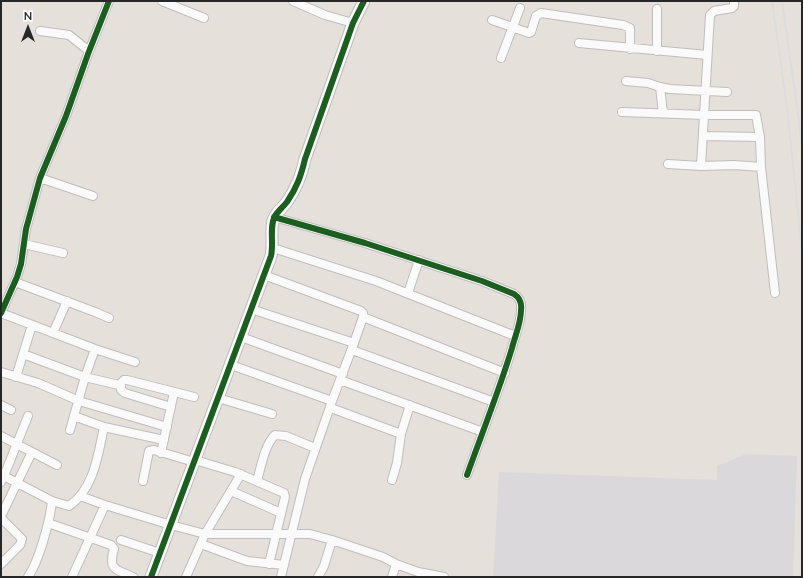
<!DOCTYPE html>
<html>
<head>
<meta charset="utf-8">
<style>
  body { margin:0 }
  #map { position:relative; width:803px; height:578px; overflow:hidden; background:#e6e0db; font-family:Lato,sans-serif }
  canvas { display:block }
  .frame { position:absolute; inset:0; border:2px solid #272727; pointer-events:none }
  .north { position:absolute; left:8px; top:8px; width:40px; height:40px; -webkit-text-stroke:3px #fff; paint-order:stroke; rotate:0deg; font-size:11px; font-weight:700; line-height:16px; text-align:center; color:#272727 }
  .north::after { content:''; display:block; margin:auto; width:14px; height:18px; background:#272727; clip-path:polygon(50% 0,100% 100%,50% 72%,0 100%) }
</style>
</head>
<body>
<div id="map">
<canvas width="803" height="578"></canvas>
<div class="frame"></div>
<div class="north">N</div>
</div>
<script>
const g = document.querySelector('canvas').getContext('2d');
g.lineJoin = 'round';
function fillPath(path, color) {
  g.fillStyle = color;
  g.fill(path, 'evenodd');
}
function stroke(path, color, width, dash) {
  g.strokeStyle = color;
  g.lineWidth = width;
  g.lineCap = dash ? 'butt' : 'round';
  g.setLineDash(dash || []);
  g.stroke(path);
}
fillPath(new Path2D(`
  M746,454L797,456L793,577H493L499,472L717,480V466Z`), '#dbd8db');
const street = new Path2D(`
  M162,1L204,18
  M293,1L325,15L353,23
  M734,1V6L732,8L714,11L710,15L701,166L734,165L761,167
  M492,20L529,33L531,32L536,16L541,13L623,25L630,28V49
  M40,31L69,35L89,51
  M579,43L707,55
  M657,51V9
  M501,58L520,8
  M626,81L648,83L660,87
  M622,112L705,115H756L760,137L761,167L775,293
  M663,113L660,87L670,89L727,92
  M703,136L760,137
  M668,164L701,166
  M40,178L93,196
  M274,217L365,243L482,281L514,294C520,298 522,303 521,310C521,323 515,336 512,348C499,391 482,433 467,475
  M24,244L63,253
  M273,248L376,281L515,336
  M15,282L95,312L109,318
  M408,293L419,260
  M251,309L354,343
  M1,313L17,277L21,264L26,229L40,178L66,116L88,54L109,1
  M1,313L95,349L135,362
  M363,317L505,373
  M53,333L67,301
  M241,337L343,374
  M352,350L494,402
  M23,354L85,377L119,385L124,380H127L194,397
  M231,365L332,401L354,343L363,317V313L361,311L264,275
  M1,372L38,383L79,401L167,427
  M16,377L32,325
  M340,380L483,432
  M121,384V390L125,393L171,407
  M218,398L272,414
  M1,405L11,410
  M331,408L401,434
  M74,416L104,427L164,440
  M70,430L85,377L95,349
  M1,436L57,465
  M161,453L174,392
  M195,460L235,472L284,493L285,497L269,564
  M4,476L28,416
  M392,480L397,463L401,434L410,405
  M143,481L149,451L154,450L194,462
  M257,481C261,467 265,444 275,435L286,436L315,448
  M1,482L4,476L52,501L69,506C94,489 98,455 104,427
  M231,491L281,513
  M80,496L105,505L171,525L205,534H310L332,540
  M1,516L32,452
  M1,518L22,539L20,545L1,564
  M48,523L111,545L114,549C108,570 115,569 133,577
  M121,540L160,553
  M201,544L247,561L284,565
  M28,577C39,561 50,521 52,501
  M72,577L105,505
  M186,577L205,534L241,474
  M281,577L305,479L332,401
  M318,577L324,566L332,540L383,557L396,564
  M392,577L396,564L418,572L444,577`);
const secondary = new Path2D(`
  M151,577L271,256C274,244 269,226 275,216C278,211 283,207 287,202C297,187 301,176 305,159L353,23L364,1`);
stroke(street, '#bfbdbd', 10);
stroke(secondary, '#bfbdbd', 13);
stroke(street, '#fbfafa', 8);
stroke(secondary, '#fbfafa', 11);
stroke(new Path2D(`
  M772,1L788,115L802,252
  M782,1L798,113L802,147`), '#dcdcdd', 2);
stroke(new Path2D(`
  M274,217L365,243L482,281L514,294C520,298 522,303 521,310C521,323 515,336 512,348C499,391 482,433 467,475
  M1,313L17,277L21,264L26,229L40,178L66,116L88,54L109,1
  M151,577L271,256C274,244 269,226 275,216C278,211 283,207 287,202C297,187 301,176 305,159L353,23L364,1`), '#1b5e20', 6);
</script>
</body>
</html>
